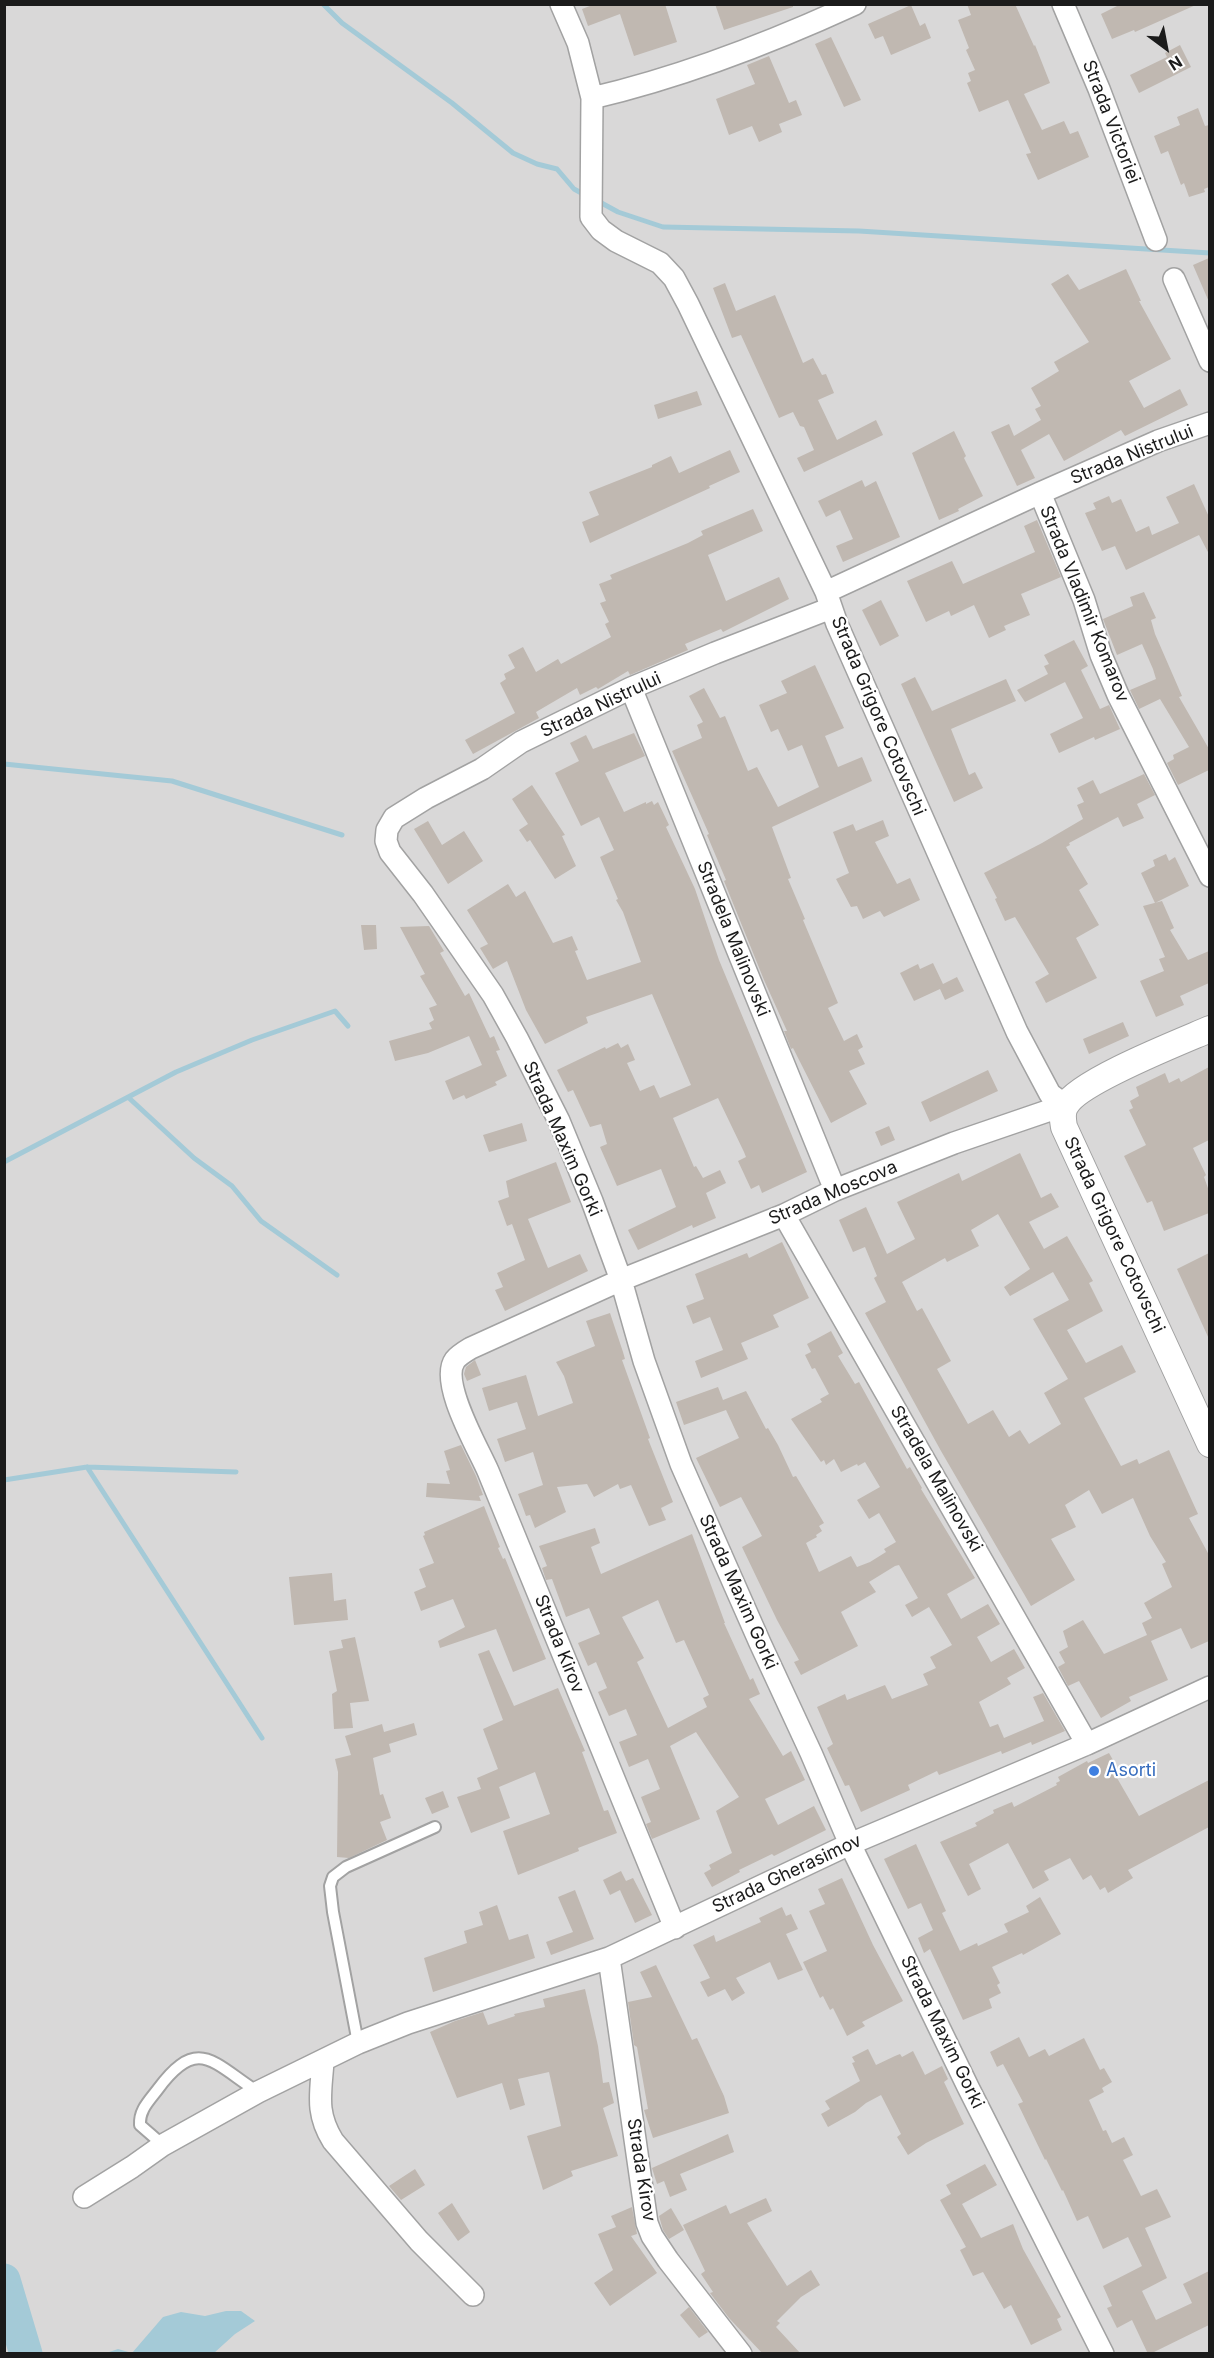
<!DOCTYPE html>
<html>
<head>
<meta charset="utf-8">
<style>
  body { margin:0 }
  #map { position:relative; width:1214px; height:2358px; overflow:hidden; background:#ece9e1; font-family:Inter,sans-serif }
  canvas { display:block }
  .frame { position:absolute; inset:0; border:6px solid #1b1b1b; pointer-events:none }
  .north { position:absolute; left:1136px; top:18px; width:60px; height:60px; -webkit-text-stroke:4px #fff; paint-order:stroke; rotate:148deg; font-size:16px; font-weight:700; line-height:24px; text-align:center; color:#1b1b1b }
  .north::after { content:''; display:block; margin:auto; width:21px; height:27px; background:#1b1b1b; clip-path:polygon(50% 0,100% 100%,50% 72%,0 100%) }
</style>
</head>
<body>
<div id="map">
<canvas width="1214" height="2358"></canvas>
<div class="frame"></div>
<div class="north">N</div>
</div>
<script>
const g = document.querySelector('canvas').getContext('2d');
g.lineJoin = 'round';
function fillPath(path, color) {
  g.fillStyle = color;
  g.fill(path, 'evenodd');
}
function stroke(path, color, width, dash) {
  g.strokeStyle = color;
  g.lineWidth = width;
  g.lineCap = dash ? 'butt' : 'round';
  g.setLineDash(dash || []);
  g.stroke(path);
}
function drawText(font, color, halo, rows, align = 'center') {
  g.font = font + ' Inter,sans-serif';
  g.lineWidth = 4.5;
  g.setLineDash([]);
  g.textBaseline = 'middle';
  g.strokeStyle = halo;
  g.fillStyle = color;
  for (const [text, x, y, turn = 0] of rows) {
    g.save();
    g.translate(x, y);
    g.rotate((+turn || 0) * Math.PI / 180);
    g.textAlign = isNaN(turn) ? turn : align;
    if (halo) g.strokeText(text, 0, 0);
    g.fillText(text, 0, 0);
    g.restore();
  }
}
fillPath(new Path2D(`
  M5,5H1209V2353H5Z`), '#d9d8d8');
fillPath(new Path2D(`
  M226,2311H241L255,2321L235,2334L214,2353H106L118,2349L132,2353L163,2317L181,2312L205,2316Z`), '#a4cad7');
stroke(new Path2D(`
  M323,4L342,23L452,103L513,153L537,164L557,169L574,189L585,195
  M596,200L618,212L663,227L859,231L1210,253
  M4,764L172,781L342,835
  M129,1098L194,1158L232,1186L261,1221L337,1275
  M4,1162L176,1072L252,1040L335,1011L348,1026
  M87,1467L262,1738
  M4,1480L87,1467L236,1472`), '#a4cad7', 5);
stroke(new Path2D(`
  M4,2280L26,2354`), '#a4cad7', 33);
fillPath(new Path2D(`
  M595,4H665L677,42L634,56L620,14L588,26L582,9Z
  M715,4H793V7L724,30Z
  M967,4H1015L1034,46L1035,45L1050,83L1024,94L1042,130L1064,121L1070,134L1078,131L1089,157L1038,180L1026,154L1031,153L1008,100L979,112L967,83L971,81L968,73L975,70L966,50L969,48L958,20L971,15Z
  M1121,4H1198L1135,32L1134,30L1112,39L1101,14Z
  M911,5L920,26L925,23L931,38L891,55L883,36L875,39L868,24Z
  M831,37L861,100L844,107L815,44Z
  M1180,45L1191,67L1139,93L1130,75L1167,57L1165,53Z
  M769,56L789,103L796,100L802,115L779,124L782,132L759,142L752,126L729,135L716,99L755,84L747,65Z
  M1198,108L1205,126L1209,125V187L1204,189L1205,192L1189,197L1184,183L1181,185L1168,151L1161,154L1154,136L1180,125L1177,117Z
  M1209,258V302L1193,265Z
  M1126,269L1141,301H1139L1171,359L1129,381L1144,408L1180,389L1188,405L1125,436L1121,430L1064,461L1049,434L1021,450L1035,478L1017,486L991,432L1009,424L1014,436L1041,420L1035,409L1041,406L1031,388L1059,371L1054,362L1089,342L1051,284L1068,274L1079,290Z
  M725,283L736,311L775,295L803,363L813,358L822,375L826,374L834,393L818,400L837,440L876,420L883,435L804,472L797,458L814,450L804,427L800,426L793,412L779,418L741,335L732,338L713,288Z
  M697,391L702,405L658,419L654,405Z
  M954,431L966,456L964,458L983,496L958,509L959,511L939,520L912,453Z
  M730,450L740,472L709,486L710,488L590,543L582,522L599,515L589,492L652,467V465L671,456L679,473Z
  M862,480L865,487L876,481L900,537L843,562L836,546L853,539L840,510L826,517L818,501Z
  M1194,484L1209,517V554L1199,535L1126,570L1115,546L1102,551L1085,513L1096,509L1093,503L1109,496L1112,503L1121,499L1136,532L1149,526L1152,535L1179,523L1166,497Z
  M753,509L763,531L708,555L726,601L779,577L789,599L723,632L721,629L685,644L688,650L630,675L628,671L598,689L596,687L580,695L577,688L536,712L539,718L473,754L465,740L515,713L500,683L506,679L504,674L515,668L508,655L523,647L536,672L558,659L561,664L611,637L605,624L609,622L600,603L606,601L599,584L612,579L610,575L688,543L703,535L701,531Z
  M1037,520L1061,577L1021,594L1030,615L1004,626L1006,630L989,638L974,605L951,616L949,611L926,622L907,581L952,561L963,584L1035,552L1024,526Z
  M1144,592L1156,618L1151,620L1155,634L1182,696L1179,697L1209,749V770L1178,785L1167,763L1174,759L1173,755L1189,747L1160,699L1139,709L1130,690L1156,679L1153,669L1142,644L1117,655L1103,619L1133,606L1130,597Z
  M881,600L899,636L880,646L862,610Z
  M1074,640L1088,666L1081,670L1100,709L1109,705L1120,729L1095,740L1094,737L1059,753L1050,734L1083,718L1065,682L1025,702L1017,690L1048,674L1044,666L1049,664L1044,655Z
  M815,665L844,728L825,736L838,767L862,757L872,781L772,827L791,878L788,879L805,919L803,920L838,1003L828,1008L844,1041L857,1034L863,1047L858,1050L865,1064L849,1071L867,1104L831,1123L793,1048L791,1049L784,1031H787L764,980L724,881L726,880L707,835L709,834L672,751L702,738L697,725L703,722L689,696L704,688L720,718L725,716L748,771L757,767L778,807L819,787L802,745L788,751L778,729L771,732L759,705L787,693L781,681Z
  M915,677L932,711L1006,679L1016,701L951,729L969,775L975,772L983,788L954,802L901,684Z
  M634,733L645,756L605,773L624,812L646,802V804L652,801L654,805L658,802L669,825L666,827L695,889L719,960L807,1172L762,1193L759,1185L751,1189L738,1161L746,1157L744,1152L718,1098L673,1118L694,1167L696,1166L703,1178L720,1170L726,1183L706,1193L716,1218L693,1228L692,1225L638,1250L628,1230L676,1207L661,1169L617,1186L600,1147L607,1144L601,1124L590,1127L573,1090L568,1092L557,1070L605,1047L606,1049L618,1043L621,1048L628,1044L635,1060L627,1063L640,1091L654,1085L660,1098L691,1085L652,994L586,1017L588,1023L545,1044L526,1010L507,961L493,969L480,948L488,944L467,910L508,884L516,897L525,891L553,943L572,936L578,950L575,951L587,980L641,962L623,912L616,900L618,899L600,857L614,850L599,817L581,826L555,773L579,761L570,743L586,735L593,749Z
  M1144,774L1155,795L1137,804L1144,818L1123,827L1118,817L1069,843L1070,845L1066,847L1088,884L1079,890L1099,925L1076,938L1097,978L1046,1003L1035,982L1049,974L1015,917L1005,921L995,899L997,898L984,873L1042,843L1083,819L1077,805L1084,802L1077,788L1093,780L1100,794Z
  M532,785L565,835L562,836L576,866L555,879L530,840L527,842L519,830L528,824L512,799Z
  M883,820L889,836L875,842L897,884L910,878L920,900L884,917L880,911L863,919L857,906L851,907L836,879L849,873L833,832L853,824L856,831Z
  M428,821L442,845L464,831L483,861L448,884L414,829Z
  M1166,854L1169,861L1175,857L1189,886L1155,903L1141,873L1155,866L1153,860Z
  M1162,901L1174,928L1170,930L1188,960L1209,951V983L1180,996L1184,1005L1156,1017L1140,981L1164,971L1159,959L1165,957L1143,906Z
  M361,925H376L377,949L364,950Z
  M429,926L444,951L440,953L465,996L469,993L490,1038L494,1036L500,1050L496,1051L507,1076L495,1082L497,1085L466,1099L464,1095L453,1100L445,1081L482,1065L469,1036L428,1053L395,1061L389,1041L432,1029L429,1023L434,1020L429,1008L437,1005L420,976L425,974L400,927Z
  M933,963L943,984L957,977L964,991L945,1000L940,989L914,1001L900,973L918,964L920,969Z
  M1123,1022L1129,1036L1089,1054L1083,1039Z
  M1209,1067V1140L1193,1148L1206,1175L1204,1177L1209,1191V1213L1164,1231L1152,1201L1147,1203L1124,1156L1146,1145L1129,1110L1133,1108L1130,1101L1139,1096L1136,1087L1165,1073L1169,1083L1179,1078L1181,1082Z
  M988,1070L998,1091L930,1122L921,1102Z
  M522,1123L527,1141L489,1152L483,1135Z
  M889,1126L895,1140L881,1146L875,1132Z
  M1020,1153L1041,1198L1051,1193L1059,1207L1029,1222L1044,1249L1067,1236L1093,1281L1089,1283L1103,1311L1067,1330L1086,1363L1122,1345L1136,1372L1084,1398L1121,1466L1137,1459L1139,1464L1169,1450L1198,1514L1189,1518L1209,1555V1641L1191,1649L1181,1628L1151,1641L1168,1680L1129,1697L1131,1701L1101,1718L1079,1681L1068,1686L1058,1667L1065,1663L1059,1652L1068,1647L1063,1631L1083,1620L1104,1654L1147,1635L1142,1623L1152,1618L1144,1603L1172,1587L1162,1564L1166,1562L1150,1536L1133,1498L1102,1514L1089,1490L1065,1505L1076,1527L1051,1539L1075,1580L1031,1606L941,1451L865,1313L886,1302L874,1278L877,1276L865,1247L853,1252L839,1220L866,1207L887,1254L915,1239L897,1202L959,1173L962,1181ZM998,1214L1030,1269L1004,1287L1010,1296L1053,1272L1069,1300L1033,1319L1068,1379L1044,1393L1061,1424L1029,1444L1020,1430L1009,1437L993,1410L968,1424L937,1369L951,1361L922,1308L917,1311L902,1282L945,1258L947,1262L979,1246L971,1230Z
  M556,1162L571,1202L528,1219L548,1268L580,1254L588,1271L505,1311L495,1290L503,1287L497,1273L525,1260L512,1224L507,1226L498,1201L509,1197L506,1181Z
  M782,1242L809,1298L773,1315L779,1327L741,1343L748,1359L701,1378L695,1361L723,1350L710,1317L693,1324L686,1306L704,1299L695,1274L747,1253L749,1258Z
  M1209,1253V1339L1177,1269Z
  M610,1313L623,1352L625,1359L622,1360L650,1438L648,1439L673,1502L661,1508L666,1520L649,1526L631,1485L620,1489L618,1484L594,1497L587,1484L557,1487L566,1512L535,1528L530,1515L526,1516L518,1494L543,1485L533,1452L505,1462L497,1439L526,1429L517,1402L489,1411L482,1388L526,1375L538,1416L573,1403L564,1376L556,1362L595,1346L586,1321Z
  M831,1331L843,1353L838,1356L855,1384L859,1382L907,1469L910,1467L922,1488L921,1489L975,1578L947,1594L961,1619L988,1604L1000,1624L977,1637L991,1662L1014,1649L1025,1668L1007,1678L1011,1684L979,1702L990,1727L998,1724L1004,1738L1044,1721L1033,1697L1043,1693L1065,1731L1032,1745L1031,1742L1002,1754L1001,1751L939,1775L937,1771L908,1785L910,1790L861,1812L849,1785L845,1786L827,1748L833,1744L817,1707L845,1694L847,1700L885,1685L892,1699L928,1685L923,1674L936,1668L930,1657L952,1645L929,1607L912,1617L905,1605L918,1598L899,1565L895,1566L869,1582L876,1592L841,1612L858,1646L801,1675L794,1662L799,1660L777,1620L742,1547L762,1536L741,1497L720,1507L696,1458L739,1438L726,1410L684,1425L676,1402L718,1387L723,1400L746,1391L766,1429L768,1428L778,1445L793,1477L796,1476L824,1523L819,1526L822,1531L816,1535L817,1537L806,1543L819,1572L851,1556L857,1567L870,1562L886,1552L884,1549L896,1542L879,1513L869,1519L857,1500L880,1487L865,1462L858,1466L857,1464L841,1472L834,1459L826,1465L824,1460L821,1462L791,1419L822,1402L820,1399L829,1394L815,1368L812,1369L805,1355L811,1352L807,1344Z
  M475,1360L481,1375L467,1381L464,1374L466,1367Z
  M461,1445L476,1476L483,1495L479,1496L481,1501L426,1497L427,1483L450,1484L446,1471L450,1470L444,1451Z
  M484,1506L500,1547L498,1548L503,1559L505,1558L546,1659L513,1672L496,1629L440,1648L438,1641L465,1627L453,1599L421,1611L414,1592L426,1587L419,1569L434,1563L423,1536L425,1535L424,1532Z
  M595,1528L600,1543L591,1547L601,1574L692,1534L725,1623H724L750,1680L753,1678L760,1694L749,1699L783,1756L791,1751L805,1780L765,1799L778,1825L814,1806L826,1830L774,1856L772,1854L739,1870L740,1872L712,1887L704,1873L711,1869L709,1865L732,1853L716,1811L739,1797L696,1732L670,1746L700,1819L652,1839L646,1824L651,1822L641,1797L660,1789L648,1759L629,1767L619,1742L637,1735L626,1709L609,1716L598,1692L607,1688L596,1662L588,1666L578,1643L600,1634L589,1608L566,1617L552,1579L546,1580L542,1568L547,1566L539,1546ZM658,1600L676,1643L684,1640L709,1695L703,1698L707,1707L668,1728L637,1662L644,1658L622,1617Z
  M332,1573L334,1601L346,1599L348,1620L294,1625L289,1577Z
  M355,1637L369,1701L350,1703L353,1728L334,1729L332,1694L337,1691L329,1651L343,1648L341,1640Z
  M489,1650L514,1706L558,1688L585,1751L582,1752L604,1811L608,1810L617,1833L578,1848L579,1851L518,1875L503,1831L550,1814L535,1772L499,1787L510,1818L471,1833L457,1797L481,1789L477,1778L498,1769L483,1729L503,1720L478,1654Z
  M414,1723L417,1735L389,1744L391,1752L373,1758L380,1795L383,1794L391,1818L380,1822L387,1840L349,1858L337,1857L338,1772L335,1759L351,1755L345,1736L382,1724L384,1732Z
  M1109,1753L1118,1769L1113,1771L1139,1816L1209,1780V1827L1128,1870L1133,1878L1108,1893L1105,1887L1100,1890L1091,1875L1083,1880L1070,1858L1044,1871L1049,1880L1033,1889L1008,1843L969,1864L981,1889L968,1896L940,1842L977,1826L975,1823L994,1813L993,1810L1012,1802L1014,1807L1057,1785L1056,1783L1060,1781L1058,1777L1087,1761L1088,1763Z
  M443,1791L449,1807L432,1814L425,1798Z
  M916,1844L946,1911L942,1913L960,1951L977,1943L978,1946L1008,1932L1004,1924L1029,1912L1026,1906L1040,1897L1061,1934L1023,1955L1022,1953L992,1967L1000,1983L997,1985L1001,1993L989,1999L992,2008L963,2020L930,1949L924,1953L918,1938L933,1930L921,1903L908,1909L884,1859Z
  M621,1871L626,1881L633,1878L652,1915L635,1923L620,1890L610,1895L603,1880Z
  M842,1878L873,1945L903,2001L862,2022L865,2026L847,2036L833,2008L830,2010L823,1996L820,1998L803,1962L827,1951L809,1911L825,1904L818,1889Z
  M575,1890L594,1939L551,1955L546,1942L573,1932L558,1897Z
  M497,1905L509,1940L528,1934L535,1958L433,1992L424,1958L467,1943L464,1931L483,1925L479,1912Z
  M782,1907L786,1916L791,1914L798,1929L786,1934L803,1970L778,1980L770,1962L736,1978L745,1993L732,2001L725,1989L708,1997L700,1982L710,1978L693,1945L714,1935L716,1942L761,1922L759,1918Z
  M656,1965L692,2040L697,2038L724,2096L729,2113L653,2138L644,2110L648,2109L637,2047L634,2045L628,2002L652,1997L640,1972Z
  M585,1989L598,2046L603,2083L609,2082L614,2103L603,2108L618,2156L571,2171L573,2176L543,2190L527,2136L561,2126L549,2072L518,2079L525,2105L510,2110L502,2083L457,2098L430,2032L455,2021L483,2012L488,2025L515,2016L514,2014L545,2007L543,1999Z
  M1019,2037L1029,2057L1045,2049L1049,2056L1084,2038L1100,2070L1104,2068L1112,2082L1102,2088L1104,2092L1089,2100L1103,2131L1106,2130L1112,2143L1124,2137L1133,2155L1123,2160L1141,2196L1157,2189L1171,2217L1145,2228L1167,2278L1142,2291L1156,2320L1192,2303L1183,2284L1209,2271V2325L1150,2354H1148L1132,2320L1117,2328L1107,2308L1112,2306L1103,2286L1142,2266L1128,2237L1103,2249L1088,2216L1077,2221L1063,2190L1062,2191L1046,2159L1045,2160L1018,2104L1023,2102L1003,2064L997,2067L990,2052Z
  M868,2049L876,2065L895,2056L900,2054L902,2057L913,2051L925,2075L942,2066L948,2079L944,2082L964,2124L926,2143L908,2155L897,2137L901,2134L881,2095L866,2103L855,2112L828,2127L821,2114L830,2109L825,2101L860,2081L852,2063L855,2062L852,2057Z
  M728,2134L734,2152L680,2174L687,2190L670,2197L664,2181L657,2184L652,2168Z
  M985,2164L997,2185L962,2204L981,2238L1013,2224L1023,2249L1061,2317L1057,2319L1062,2330L1031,2345L1011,2305L1004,2309L983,2272L973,2276L960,2250L966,2247L940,2200L951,2194L946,2185Z
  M415,2169L425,2185L401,2200L389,2186Z
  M766,2198L772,2211L747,2223L787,2286L811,2270L820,2285L801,2297L777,2321L780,2323L776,2327L801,2354H763L729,2318L710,2293L713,2292L701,2274L705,2271L683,2225L726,2205L730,2214Z
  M452,2203L470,2232L458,2241L438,2213Z
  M632,2207L637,2234L631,2236L657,2273L610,2306L594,2283L613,2270L598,2234L616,2227L611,2216Z
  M671,2208L684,2230L669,2239L663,2230L659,2216Z
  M689,2307L708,2332L699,2338L680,2315Z`), '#c0b8b1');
const service = new Path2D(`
  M358,2043L333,1912L330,1886L333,1877L346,1867L435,1827
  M163,2145L140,2125C139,2110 149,2101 158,2089C198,2035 213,2063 258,2092`);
const minor = new Path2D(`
  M561,4L578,43L592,98L591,217L601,230L616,241L660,263L674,278L688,304L826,592L837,624L1017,1032L1050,1094L1065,1105
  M1063,4L1099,89L1156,240
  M592,98C682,77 770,43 855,4
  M1174,279L1210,361
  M1040,493L1084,600L1101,655L1118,695L1210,876
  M826,592L1040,493L1158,441L1210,423
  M831,608L715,653L631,688L521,742L482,769L426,798L394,818L387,830L386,841L390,852L423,894L493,995L517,1038L559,1121L592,1201L621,1280L644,1361L681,1464L760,1643L811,1753L850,1844L968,2087L1103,2354
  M631,688L835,1190
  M784,1215L1087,1744
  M675,1928L488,1471C478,1448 439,1382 455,1360C459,1355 466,1351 471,1348L621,1280L784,1215L835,1190L954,1143L1065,1105
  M609,1958L647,2223L652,2236L668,2260L741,2354
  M323,2061C321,2093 315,2112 333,2141L419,2241L473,2295
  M84,2197L132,2167L163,2145L258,2092L358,2043L408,2023L609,1958L850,1844L1087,1744L1210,1687`);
const tertiary = new Path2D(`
  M1210,1029C1180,1042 1080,1081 1066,1105C1061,1112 1063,1120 1064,1127L1210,1444`);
stroke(service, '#a2a2a2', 14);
stroke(minor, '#a2a2a2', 24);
stroke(tertiary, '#a2a2a2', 28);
stroke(service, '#fff', 10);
stroke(minor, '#fff', 21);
stroke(tertiary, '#fff', 26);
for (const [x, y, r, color] of [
  [1094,1771,6,"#3f7fe0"]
]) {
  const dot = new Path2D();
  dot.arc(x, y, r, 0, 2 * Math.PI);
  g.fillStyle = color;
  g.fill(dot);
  stroke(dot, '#fff', 2);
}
drawText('18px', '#1b1b1b', '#fff', [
  ["Strada Victoriei",1111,122,69],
  ["Strada Nistrului",1132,455,-22],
  ["Strada Vladimir Komarov",1084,604,68],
  ["Strada Nistrului",601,705,-25],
  ["Strada Grigore Cotovschi",878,716,67],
  ["Stradela Malinovski",733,939,68],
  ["Strada Maxim Gorki",562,1139,66],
  ["Strada Moscova",833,1193,-23],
  ["Strada Grigore Cotovschi",1114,1235,65],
  ["Stradela Malinovski",936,1479,60],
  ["Strada Maxim Gorki",738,1592,66],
  ["Strada Kirov",559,1644,68],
  ["Strada Gherasimov",787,1874,-25],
  ["Strada Maxim Gorki",942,2032,64],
  ["Strada Kirov",641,2170,81]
]);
drawText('18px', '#366cbe', '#fff', [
  ["Asorti",1106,1771]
], 'left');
</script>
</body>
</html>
